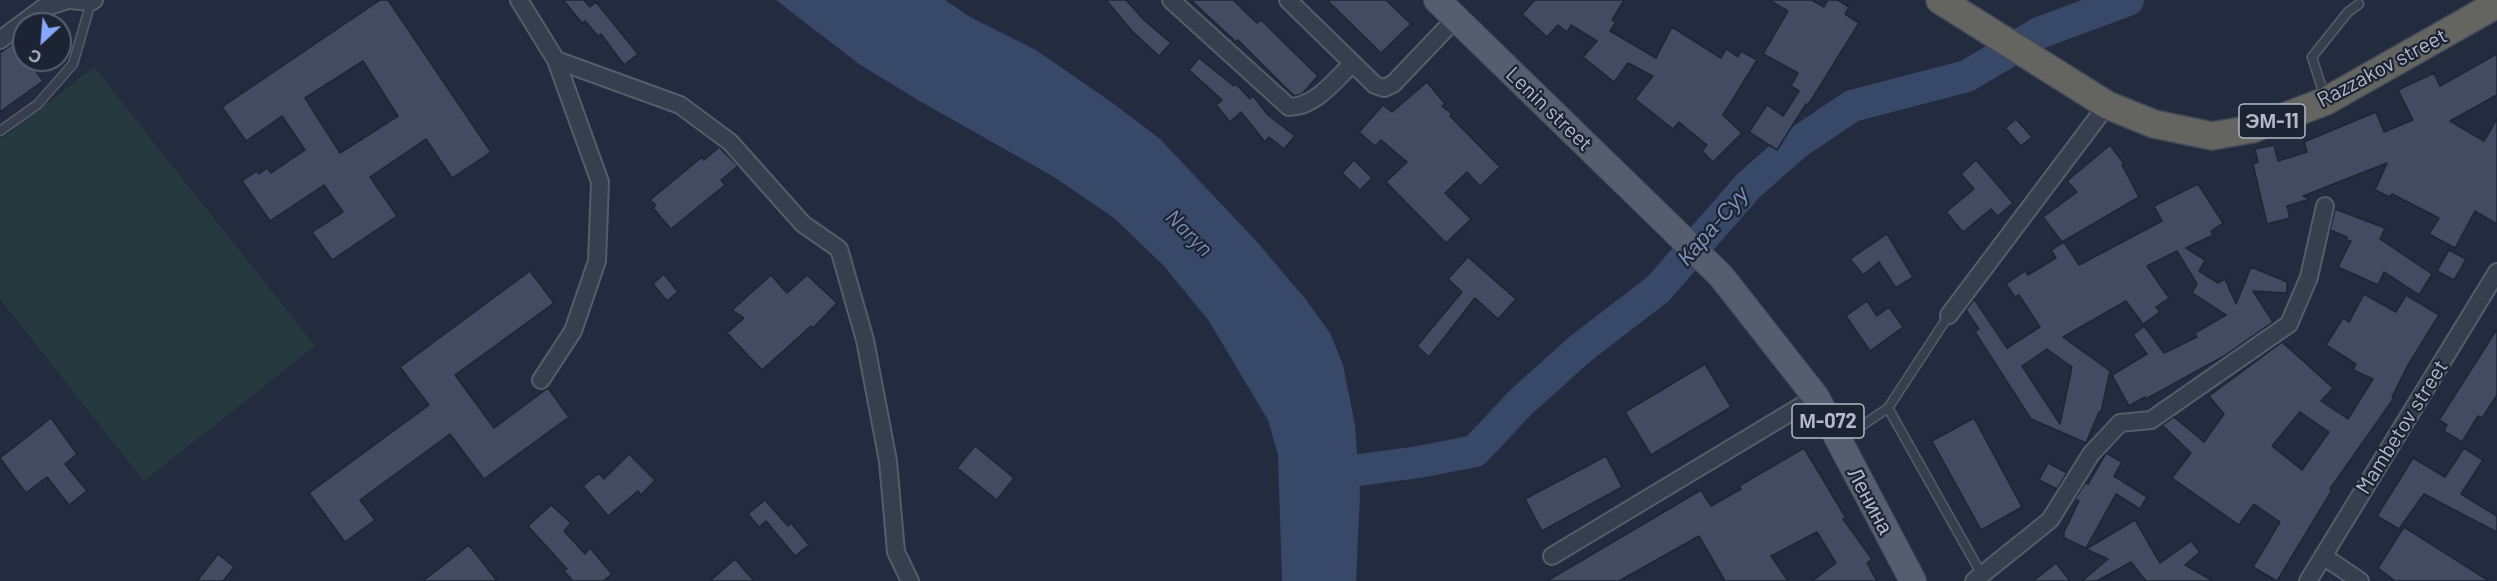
<!DOCTYPE html>
<html>
<head>
<meta charset="utf-8">
<style>
  body { margin:0 }
  #map { position:relative; width:2497px; height:581px; overflow:hidden; background:#232c3e; font-family:Barlow,sans-serif }
  canvas { display:block }
  .north { position:absolute; left:12px; top:12px; width:60px; height:60px; box-sizing:border-box; background:#1c2333; border:2px solid #585f6f; border-radius:50%; rotate:206deg; font-size:16px; font-weight:700; line-height:24px; text-align:center; color:#b3b9c9 }
  .north::after { content:''; display:block; margin:auto; width:21px; height:27px; background:#87a8fa; clip-path:polygon(50% 0,100% 100%,50% 72%,0 100%) }
</style>
</head>
<body>
<div id="map">
<canvas width="2497" height="581"></canvas>
<div class="north">С</div>
</div>
<script>
const g = document.querySelector('canvas').getContext('2d');
g.lineJoin = 'round';
function fillPath(path, color) {
  g.fillStyle = color;
  g.fill(path, 'evenodd');
}
function stroke(path, color, width, dash) {
  g.strokeStyle = color;
  g.lineWidth = width;
  g.lineCap = dash ? 'butt' : 'round';
  g.setLineDash(dash || []);
  g.stroke(path);
}
function drawText(font, color, halo, rows, align = 'center') {
  g.font = font + ' Barlow,sans-serif';
  g.lineWidth = 4.5;
  g.setLineDash([]);
  g.textBaseline = 'middle';
  g.strokeStyle = halo;
  g.fillStyle = color;
  for (const [text, x, y, turn = 0] of rows) {
    g.save();
    g.translate(x, y);
    g.rotate((+turn || 0) * Math.PI / 180);
    g.textAlign = isNaN(turn) ? turn : align;
    if (halo) g.strokeText(text, 0, 0);
    g.fillText(text, 0, 0);
    g.restore();
  }
}
fillPath(new Path2D(`
  M94,67L315,346L144,481L0,299V140Z`), '#25393f');
fillPath(new Path2D(`
  M776,0H945L970,17L1036,50L1114,104L1160,139L1258,243L1307,301L1330,333L1343,365L1355,425L1360,494L1356,581H1282L1278,455L1268,420L1209,321L1164,266L1114,218L1054,177L918,100L859,64Z`), '#384868');
stroke(new Path2D(`
  M1322,475L1419,462L1475,451L1521,402L1580,349L1658,289L1749,185L1797,143L1852,106L1967,76L2039,33L2128,0`), '#384868', 32);
const building = new Path2D(`
  M380,0H388L491,152L452,178L426,139L370,177L397,216L332,260L312,232L343,212L324,185L270,221L242,181L257,171L259,174L267,168L271,173L305,150L282,116L246,141L222,107ZM363,61L398,116L340,153L305,98Z
  M563,0H584L590,7L596,2L638,54L624,65L601,34L598,36L585,21L582,23Z
  M1106,0H1126L1145,21L1171,43L1159,56L1133,32Z
  M1191,0H1233L1257,23L1261,20L1318,76L1302,94L1294,96L1238,40L1236,42Z
  M1327,0H1386L1411,24L1381,53Z
  M1535,0H1624L1612,20L1616,22L1610,31L1656,58L1672,27L1721,58L1726,49L1738,57L1741,51L1757,60L1723,115L1742,133L1713,162L1702,151L1707,145L1679,122L1673,129L1635,99L1653,76L1628,63L1614,82L1583,57L1597,41L1571,25L1567,32L1558,25L1547,37L1522,14Z
  M1769,0H1812L1824,7L1828,0H1838L1849,7L1845,14L1859,23L1808,105L1806,104L1777,150L1749,132L1767,105L1783,116L1799,91L1791,86L1798,73L1763,54L1788,11Z
  M15,42L24,54V60H28L43,81L0,112V53Z
  M2497,54V95L2450,121L2484,141L2497,119V224L2475,211L2455,248L2429,234L2439,218L2392,194L2390,197L2375,190L2387,163L2303,196L2310,199L2287,206L2290,218L2267,224L2253,164L2258,162L2255,149L2274,145L2278,161L2307,152L2304,142L2376,112L2384,132L2413,120L2398,90L2434,73L2440,86Z
  M1199,58L1234,86L1236,84L1250,99L1253,96L1268,115L1295,136L1284,149L1269,137L1265,142L1241,112L1230,122L1216,105L1222,100L1189,70Z
  M1427,82L1445,104L1442,106L1452,114L1450,116L1500,167L1480,186L1467,172L1445,193L1471,219L1446,243L1386,182L1407,162L1381,140L1375,146L1359,132L1383,105L1392,112Z
  M2016,119L2032,137L2021,146L2005,128Z
  M2110,145L2124,164L2122,165L2139,197L2062,242L2043,217L2077,192L2067,181Z
  M719,147L738,166L721,180L725,185L671,229L653,208L656,205L650,200L702,157L704,160Z
  M1354,160L1372,178L1360,190L1342,173Z
  M1976,160L2013,203L1998,216L1991,209L1963,232L1946,212L1974,189L1961,174Z
  M2198,184L2223,223L2211,231L2213,235L2186,248L2205,260L2199,271L2218,283L2225,279L2236,304L2251,267L2287,282V293L2253,291L2273,322L2224,356L2146,399L2145,397L2129,406L2112,375L2147,354L2133,335L2144,326L2164,353L2197,337L2195,333L2226,315L2192,293L2197,284L2177,251L2147,266L2169,298L2156,307L2160,312L2143,324L2126,301L2063,337L2110,371L2101,412H2099L2086,443L2031,419L1975,332L1979,329L1966,310L1974,299L2007,348L2040,327L2019,295L2015,297L2006,284L2025,271L2028,275L2056,258L2051,250L2064,242L2079,265L2162,221L2154,206ZM2047,349L2072,367L2060,424L2022,366Z
  M2335,209L2385,228L2380,239L2432,274L2419,295L2384,272L2378,285L2338,267L2351,241L2346,240L2347,237L2330,230Z
  M1887,234L1913,277L1896,288L1879,262L1863,275L1850,259Z
  M2449,250L2466,259L2454,280L2437,271Z
  M1468,257L1516,299L1498,319L1475,298L1429,357L1417,346L1462,292L1448,279Z
  M530,271L554,303L455,375L494,428L548,388L569,417L484,479L450,434L360,500L375,520L345,542L309,493L429,405L400,367Z
  M664,274L678,292L667,301L653,284Z
  M771,275L787,293L807,275L837,303L813,328L811,326L762,370L727,333L744,318L732,310Z
  M2364,294L2396,312L2406,295L2439,315L2408,365L2392,397L2394,398L2330,489L2332,490L2277,581L2253,567L2280,522L2254,504L2239,525L2172,478L2191,453L2162,425L2174,417L2204,442L2224,414L2209,396L2282,342L2333,388L2321,401L2348,419L2373,379L2353,370L2356,364L2326,345L2343,318L2349,322ZM2300,412L2329,432L2302,470L2272,446Z
  M1867,301L1877,316L1889,307L1903,327L1870,351L1846,316Z
  M2497,329V395L2482,418L2478,416L2462,442L2444,431L2447,425L2439,420Z
  M1705,364L1731,407L1651,455L1625,412Z
  M51,418L77,454L65,464L87,491L69,505L47,477L26,493L0,458Z
  M1974,418L2022,507L1981,530L1932,441Z
  M975,446L1014,478L997,500L957,468Z
  M1804,448L1846,518L1843,519L1872,559L1867,563L1877,581H1812L1836,563L1817,532L1771,556L1788,581H1725L1699,536L1619,581H1547L1701,490L1711,506L1741,489L1739,486Z
  M2464,448L2483,460L2461,494L2497,516V532L2424,494L2399,529L2377,516L2413,458L2445,477Z
  M2106,453L2122,462L2114,476L2147,497L2140,509L2116,494L2086,548L2064,538V532L2079,501L2075,499L2085,483L2088,484Z
  M629,454L655,480L641,495L638,491L608,516L583,486L599,473L604,479Z
  M1606,456L1622,487L1542,531L1525,499Z
  M2048,463L2067,473L2057,489L2039,480Z
  M765,500L788,526L791,523L809,545L795,556L766,521L759,527L748,514Z
  M551,505L571,523L564,531L585,554L590,548L612,574L603,581H573L564,571L567,569L528,526Z
  M2135,520L2160,563L2191,541L2200,552L2185,565L2213,581H2146L2131,562L2097,581H2082L2108,559L2086,549Z
  M2404,527L2489,581H2395L2378,568Z
  M469,545L497,581H423Z
  M218,554L234,567L223,581H197Z
  M735,559L754,581H710Z
  M2056,563L2070,581H2033Z`);
fillPath(building, '#424b60');
stroke(building, '#1e2535', 1.5);
const service = new Path2D(`
  M2325,98L2312,57L2348,12L2359,4
  M0,131L38,104L73,64L91,2
  M1888,408L1982,575
  M1842,439L1888,408L1949,315`);
const minor = new Path2D(`
  M70,0L91,2L94,0
  M519,0L556,60L600,182L597,261L573,331L541,380
  M1171,0L1289,107C1315,107 1334,81 1352,64
  M1288,0L1375,85L1384,88L1393,84L1456,18
  M0,40L43,8L68,0
  M556,60L680,105L730,142L803,224L839,249L865,340L888,461L896,552L910,581
  M1949,315L2107,105
  M1552,556L1816,397
  M2323,556L2360,581
  M1974,581L2050,520L2091,454L2120,423L2151,420L2289,324L2309,277L2325,206
  M2308,581L2497,272`);
const primary = new Path2D(`
  M1437,0L1721,276L1816,397L1913,581`);
const trunk = new Path2D(`
  M1940,0L2107,105L2154,124L2212,136L2252,129L2326,101L2497,4`);
stroke(service, '#555c6c', 11);
stroke(minor, '#555c6c', 20);
stroke(primary, '#404757', 28);
stroke(trunk, '#424959', 30);
stroke(service, '#373e4e', 8);
stroke(minor, '#373e4e', 16);
stroke(primary, '#555d6e', 26);
stroke(trunk, '#646461', 27);
for (const [x, y, w] of [
  [2272,121,66],
  [1828,421,72]
]) {
  const box = new Path2D();
  box.roundRect(x - w / 2, y - 17, w, 34, 4.5);
  g.fillStyle = '#1c2333';
  g.fill(box);
  stroke(box, '#b3b9c9', 1.5);
}
drawText('bold 20px', '#b3b9c9', null, [
  ["ЭМ-11",2272,121],
  ["М-072",1828,421]
]);
drawText('21px', '#b3b9c9', '#1c2333', [
  ["Razzakov street",2382,68,-28],
  ["Lenin street",1549,109,44],
  ["Mambetov street",2402,427,-58],
  ["Ленина",1870,501,62]
]);
drawText('italic 22px', '#7a8db2', '#1c2333', [
  ["Кара-Суу",1713,226,-49],
  ["Naryn",1189,233,45]
]);
</script>
</body>
</html>
